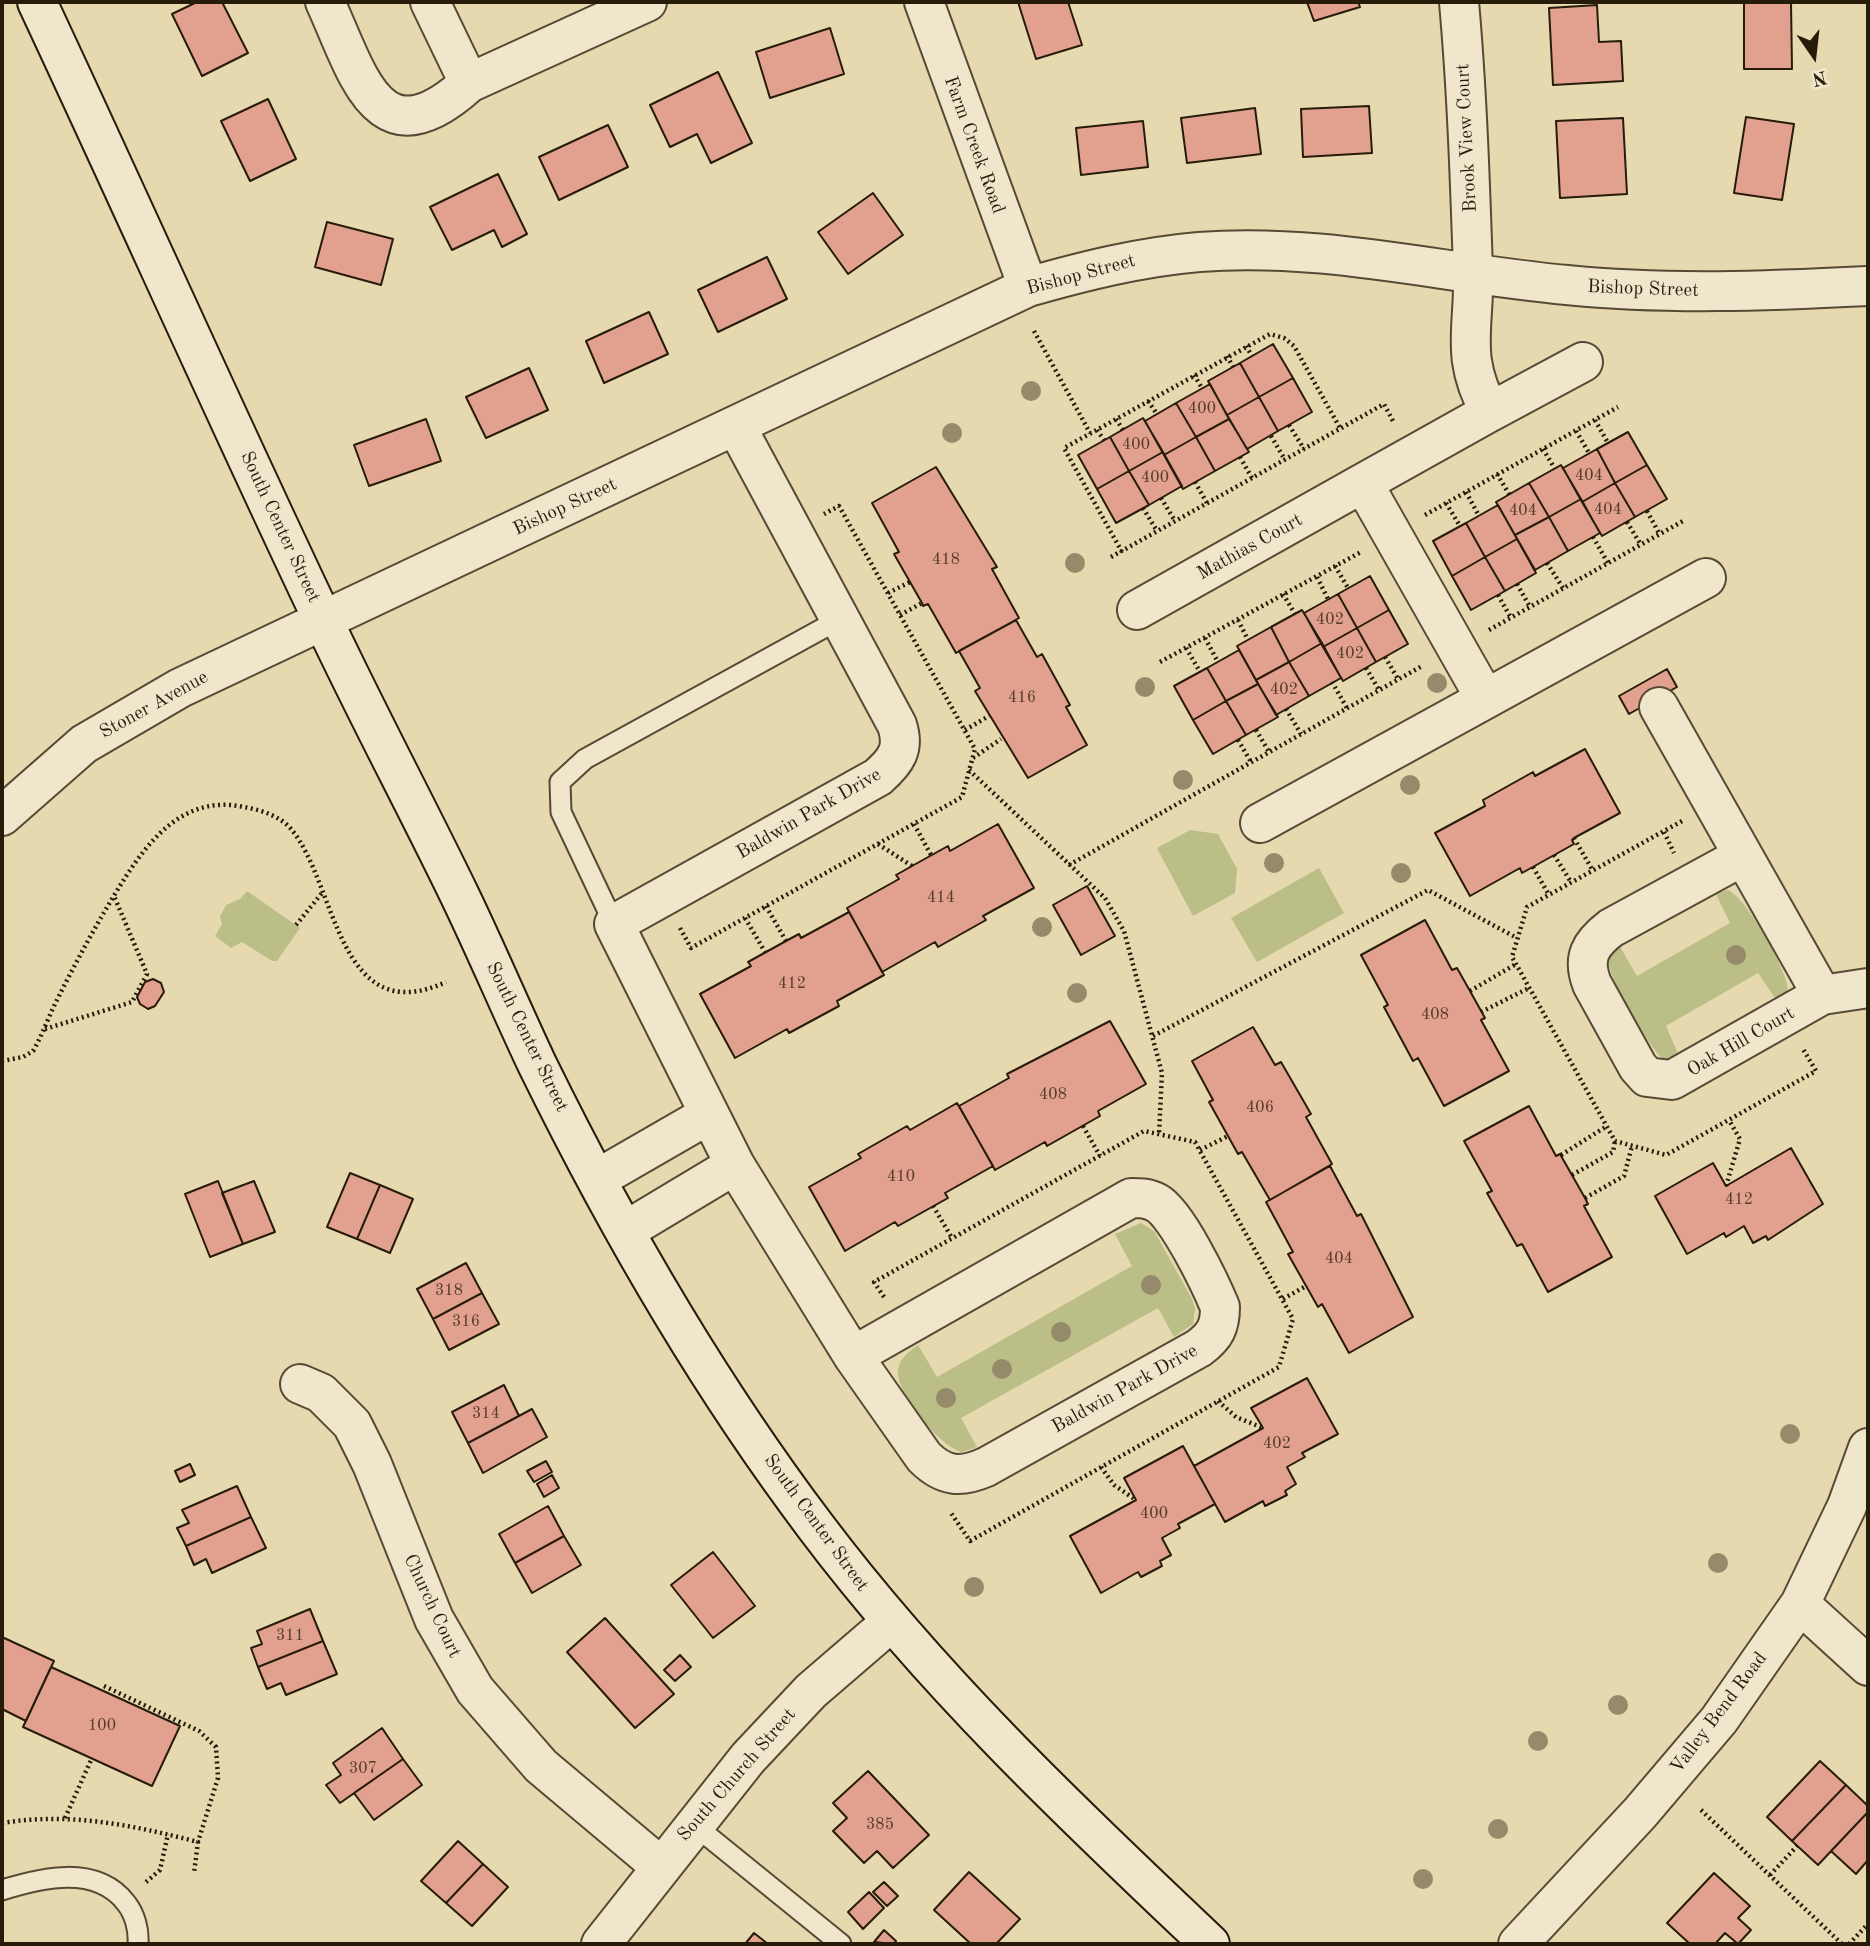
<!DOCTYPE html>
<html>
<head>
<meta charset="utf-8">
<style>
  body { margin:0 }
  #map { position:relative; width:1870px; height:1946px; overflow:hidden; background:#e6d9b0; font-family:"Old Standard TT",serif }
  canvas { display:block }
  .frame { position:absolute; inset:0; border:4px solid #271b0a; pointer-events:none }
  .north { position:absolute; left:1779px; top:21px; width:70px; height:70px; -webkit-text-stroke:5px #efe6cc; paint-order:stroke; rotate:166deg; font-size:19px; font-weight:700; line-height:28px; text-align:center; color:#271b0a }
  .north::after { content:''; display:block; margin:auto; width:24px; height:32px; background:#271b0a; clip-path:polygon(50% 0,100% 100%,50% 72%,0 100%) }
</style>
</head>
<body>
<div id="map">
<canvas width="1870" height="1946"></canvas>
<div class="frame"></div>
<div class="north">N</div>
</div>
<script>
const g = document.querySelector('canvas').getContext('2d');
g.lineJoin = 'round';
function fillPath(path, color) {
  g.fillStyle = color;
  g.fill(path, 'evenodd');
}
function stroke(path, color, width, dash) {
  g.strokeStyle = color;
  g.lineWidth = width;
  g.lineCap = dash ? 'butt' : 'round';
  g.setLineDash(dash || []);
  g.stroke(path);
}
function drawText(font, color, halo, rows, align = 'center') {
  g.font = font + ' "Old Standard TT",serif';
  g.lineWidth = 5;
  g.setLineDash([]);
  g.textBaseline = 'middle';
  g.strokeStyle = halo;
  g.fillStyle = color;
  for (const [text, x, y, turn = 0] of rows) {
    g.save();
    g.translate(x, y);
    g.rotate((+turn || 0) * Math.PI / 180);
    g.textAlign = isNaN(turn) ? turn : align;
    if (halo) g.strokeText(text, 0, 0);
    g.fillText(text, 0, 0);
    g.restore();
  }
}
fillPath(new Path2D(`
  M1190,830L1218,834L1237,869L1235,893L1193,916L1157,848Z
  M1319,868L1344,913L1257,962L1231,918Z
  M1727,890C1745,894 1789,973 1788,991L1777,1001L1758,973L1666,1026L1679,1056L1663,1059C1648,1046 1608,978 1608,959L1620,947L1637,976L1730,923L1716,894Z
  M247,891L300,928L277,961H272L242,942L231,948L215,936L222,924L220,917L226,905L240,899Z
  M1141,1223L1154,1231L1191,1297L1195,1308L1193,1324L1174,1337L1158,1308L961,1418L977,1447L962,1452C940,1447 895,1392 898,1370C899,1359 909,1351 918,1345L937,1377L1132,1266L1115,1234Z`), '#bbbe87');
const building = new Path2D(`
  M197,2H222L248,53L202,76L172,14Z
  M1018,2H1068L1082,45L1036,59Z
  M1307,2H1358L1360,7L1314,21Z
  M1744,2H1791L1792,69H1744Z
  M1597,5L1599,42L1621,41L1623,81L1553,85L1549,8Z
  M830,28L844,74L770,98L756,52Z
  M718,72L752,143L711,163L697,134L670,147L650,105Z
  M268,99L296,159L250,181L221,121Z
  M1369,106L1372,153L1303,157L1301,109Z
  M1255,108L1261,154L1187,163L1181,118Z
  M1746,117L1794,124L1782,200L1734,193Z
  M1623,118L1627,194L1560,198L1556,121Z
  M1143,121L1148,167L1081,175L1076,128Z
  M608,125L628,167L559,200L539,157Z
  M498,174L527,234L502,247L494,230L452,250L430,207Z
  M873,193L903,235L848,274L818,232Z
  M327,222L393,239L381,285L315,267Z
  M767,257L787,299L718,332L698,290Z
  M649,312L668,354L604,383L586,341Z
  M1273,344L1293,378L1259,397L1240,363Z
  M1240,363L1259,397L1227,415L1208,381Z
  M529,368L548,410L486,438L466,397Z
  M1293,378L1312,412L1278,431L1259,397Z
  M1210,384L1229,419L1196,437L1176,403Z
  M1259,397L1278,431L1247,449L1227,415Z
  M1176,403L1196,437L1164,455L1145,421Z
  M1143,418L1163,452L1129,471L1110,437Z
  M426,419L441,461L369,486L354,445Z
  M1229,419L1249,452L1215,471L1196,437Z
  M1628,432L1647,465L1615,483L1597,449Z
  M1110,437L1129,471L1097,489L1078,455Z
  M1196,437L1215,471L1183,489L1164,455Z
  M1597,449L1615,483L1582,502L1563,468Z
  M1163,452L1182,486L1149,505L1129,471Z
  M1561,465L1581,499L1549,517L1529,483Z
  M1647,465L1667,499L1635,517L1615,483Z
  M936,467L997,567L992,569L1019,618L956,653L928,604L923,606L922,603L894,554L899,552L872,503Z
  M1129,471L1149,505L1116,523L1097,489Z
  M1529,483L1549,517L1515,535L1496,502Z
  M1615,483L1635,517L1602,536L1582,502Z
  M1581,499L1600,533L1568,551L1549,517Z
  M1498,505L1517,539L1485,557L1466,523Z
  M1549,517L1568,551L1535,570L1515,535Z
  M1466,523L1485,557L1452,576L1433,541Z
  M1517,539L1536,573L1505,591L1485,557Z
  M1485,557L1505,591L1471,610L1452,576Z
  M1370,576L1389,610L1357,628L1338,594Z
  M1338,594L1357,628L1323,647L1304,613Z
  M1302,610L1322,643L1289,662L1271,627Z
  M1389,610L1408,644L1376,662L1357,628Z
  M1016,620L1037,657L1042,654L1070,705L1066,707L1087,745L1028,778L975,691L980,688L959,651Z
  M1271,627L1289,662L1256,680L1237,646Z
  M1357,628L1376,662L1343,681L1323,647Z
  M1322,643L1341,678L1309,696L1289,662Z
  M1239,650L1258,684L1226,701L1207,668Z
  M1289,662L1309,696L1276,715L1256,680Z
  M1207,668L1226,701L1193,720L1174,686Z
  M1667,669L1677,687L1629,714L1619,696Z
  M1258,684L1278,717L1246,735L1226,701Z
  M1226,701L1246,735L1213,754L1193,720Z
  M1585,749L1620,813L1574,838L1572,840L1574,844L1522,873L1520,868L1470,896L1435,833L1485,806L1483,800L1533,772L1535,776Z
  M998,824L1034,888L983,916L986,920L938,947L935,942L882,972L847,908L899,879L896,875L912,866L948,846L950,851Z
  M1087,886L1115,936L1081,955L1053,905Z
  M849,912L884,975L837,1001L839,1006L789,1033L787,1029L735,1058L700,994L751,966L748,962L786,941L799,934L801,938Z
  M1425,920L1452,970L1457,968L1470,991L1485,1018L1481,1020L1509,1071L1444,1106L1418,1058L1413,1061L1384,1007L1388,1005L1361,955Z
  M153,979L161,983L164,992L155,1006L148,1009L140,1004L137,997L145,982Z
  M1110,1021L1146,1084L1098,1111L1100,1116L1047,1146L1045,1142L995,1170L959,1106L1009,1078L1007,1074Z
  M1253,1027L1275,1065L1281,1062L1311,1114L1306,1117L1332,1164L1270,1200L1242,1152L1238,1154L1228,1136L1209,1102L1213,1100L1192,1061Z
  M957,1103L993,1166L945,1193L948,1198L898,1226L895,1222L845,1251L809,1187L861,1158L858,1154L907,1126L910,1130Z
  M1529,1106L1556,1156L1560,1154L1585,1198L1588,1204L1584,1206L1612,1257L1548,1292L1522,1244L1517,1246L1487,1193L1492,1191L1464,1141Z
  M1791,1148L1823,1204L1768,1240L1766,1236L1753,1243L1744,1226L1726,1237L1724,1233L1687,1254L1655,1196L1713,1163L1726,1186Z
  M1330,1166L1357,1216L1361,1214L1413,1317L1349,1353L1322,1304L1318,1307L1288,1254L1293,1252L1266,1202Z
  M350,1173L380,1185L357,1239L327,1227Z
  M218,1181L243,1244L210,1257L185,1194Z
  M254,1181L275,1232L243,1244L222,1193Z
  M380,1185L413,1199L390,1253L357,1239Z
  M466,1263L482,1293L433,1319L417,1289Z
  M482,1293L499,1324L449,1350L433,1319Z
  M1307,1378L1338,1434L1302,1453L1305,1457L1287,1467L1296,1484L1285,1491L1287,1495L1265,1506L1263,1501L1225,1522L1194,1466L1263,1428L1251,1408Z
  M504,1385L519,1416L468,1443L452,1412Z
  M532,1409L547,1437L483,1473L468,1443Z
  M1183,1446L1215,1504L1178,1524L1180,1528L1162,1538L1171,1555L1160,1561L1162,1566L1141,1577L1138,1572L1101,1593L1070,1536L1136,1500L1124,1478Z
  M546,1461L552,1472L534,1482L527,1471Z
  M190,1464L195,1475L180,1482L175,1471Z
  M552,1475L559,1488L544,1497L537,1484Z
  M237,1486L251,1517L186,1546L177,1528L189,1523L182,1510Z
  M548,1506L564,1536L515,1563L499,1534Z
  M251,1517L266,1548L212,1573L206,1559L194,1565L186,1546Z
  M564,1536L581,1565L532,1593L515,1563Z
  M713,1552L755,1606L713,1638L671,1585Z
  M310,1609L323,1641L258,1667L251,1648L262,1644L257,1631Z
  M605,1618L674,1694L635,1728L567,1652Z
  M2,1637L54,1661L26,1721L2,1709Z
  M323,1641L337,1674L286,1695L281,1683L267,1689L258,1667Z
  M680,1655L691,1667L675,1681L664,1670Z
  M51,1667L180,1726L152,1786L23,1727Z
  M382,1728L403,1759L340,1803L326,1785L341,1775L333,1763Z
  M403,1759L422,1785L374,1820L354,1793Z
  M1820,1761L1846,1785L1792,1841L1767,1817Z
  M868,1771L929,1835L893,1868L877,1851L864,1863L833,1831L847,1818L833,1803Z
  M1846,1785L1868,1806V1812L1818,1865L1792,1841Z
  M1868,1812V1860L1856,1874L1831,1851Z
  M458,1841L483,1864L446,1903L421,1881Z
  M483,1864L508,1887L472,1926L446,1903Z
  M969,1872L1020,1919L996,1944H971L934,1910Z
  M1714,1873L1750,1906L1738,1918L1751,1930L1738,1944L1725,1933L1715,1944H1690L1667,1923Z
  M884,1882L898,1896L887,1906L873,1892Z
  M869,1892L884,1908L863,1929L848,1912Z
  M884,1930L896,1941L893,1944L874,1942Z
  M754,1933L768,1944H745Z`);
fillPath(building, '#e2a18e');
stroke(building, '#271b0a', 2);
const lane = new Path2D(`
  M614,924L561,812L560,782L585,759L840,619
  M693,1824L841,1944
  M2,1890C41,1878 96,1864 126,1903C135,1914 139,1930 138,1944`);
const street = new Path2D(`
  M325,2C358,73 378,166 469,83L430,2
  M924,2L1028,287
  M1459,2C1467,91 1470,181 1473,271C1475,328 1459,356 1490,412L1363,483L1485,698
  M469,83L647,2
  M1490,412L1583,362
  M736,426L897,725C905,749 896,761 878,777L614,924L735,1165L853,1356L924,1457C944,1477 961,1478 986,1467L1199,1348C1215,1336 1220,1327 1220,1307C1211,1285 1177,1214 1157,1203C1148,1198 1141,1198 1131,1198L853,1356
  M1137,610L1363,483
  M1659,707L1822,995
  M2,816L84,744L180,688L1028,287C1084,271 1140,257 1199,252C1321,242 1445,274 1567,285C1667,295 1768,291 1868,286
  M1260,823L1706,578
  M1743,856L1611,928C1590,944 1582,958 1592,984L1638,1067L1647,1077L1672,1080L1822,995L1868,988
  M597,1179L708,1115
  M625,1231L735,1165
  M300,1384L321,1393L352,1424L372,1464L434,1619L475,1690L541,1766L660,1866
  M1800,1604L1868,1666
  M601,1944L748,1758L811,1691L890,1623
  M1518,1944L1640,1813L1719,1720L1800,1604L1847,1506L1868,1448`);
const secondary = new Path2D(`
  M37,2C133,207 225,414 322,618C366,712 415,803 460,896C487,952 511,1009 537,1064C616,1225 708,1384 816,1527C932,1681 1070,1812 1210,1944`);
stroke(lane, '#574a34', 23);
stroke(street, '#574a34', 42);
stroke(secondary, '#271b0a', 42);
stroke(new Path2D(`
  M1034,331L1090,433
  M1246,346L1252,356
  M1227,356L1233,367
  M1194,375L1202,388
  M1148,401L1157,414
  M1116,419L1123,430
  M1595,420L1608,443
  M1289,425L1304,449
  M1097,430L1104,440
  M1576,431L1589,453
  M1271,436L1285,460
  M1543,449L1555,469
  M1240,457L1252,478
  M1497,474L1509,494
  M1195,482L1207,503
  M1466,492L1479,516
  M1161,498L1175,521
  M1446,503L1460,526
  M1143,508L1157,531
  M1647,511L1660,535
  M1425,515L1618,407
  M1627,522L1641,545
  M1593,537L1608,563
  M1122,552L1064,448L1270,334L1284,338L1294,346L1340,428
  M1111,557L1384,404L1393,421
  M1547,563L1563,588
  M1335,566L1348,588
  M1317,577L1328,599
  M1517,584L1530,607
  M888,593L910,582
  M1283,594L1295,614
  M1498,595L1511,618
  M900,615L922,603
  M1238,620L1248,640
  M1489,630L1683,521
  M1205,638L1218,662
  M1186,648L1200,672
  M1385,657L1398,679
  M1160,662L1361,552
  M1366,668L1379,690
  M1332,682L1347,708
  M1286,709L1301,734
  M965,730L989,716
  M1256,730L1269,752
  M1238,740L1251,762
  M973,758L1001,739
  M969,770L1105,898L1124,931L1162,1073L1159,1134
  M1682,821L1527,907L1512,957L1516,964L1615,1141L1666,1155L1816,1071L1803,1049
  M914,824L931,855
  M1664,832L1674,853
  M1574,838L1593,871
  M878,844L912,866
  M1554,855L1571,882
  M1069,865L1422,666
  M1533,867L1549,895
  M766,906L786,941
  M745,918L765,952
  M296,925L322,893
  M680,928L691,948L962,797L975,749L839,506L824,514
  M1470,991L1516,964
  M1481,1012L1529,988
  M45,1029L132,1002L147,974L114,896
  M1153,1036L1428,890L1517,938
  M2,1061L23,1057L33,1051C43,1034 49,1015 58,998C73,968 89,938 106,909C137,857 174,792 244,807C261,810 280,816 291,829C337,883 337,1032 446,982
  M1083,1126L1100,1156
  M1200,1150L1228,1136
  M1561,1155L1607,1126
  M1572,1175L1613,1152L1615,1141
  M1726,1186L1740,1139L1729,1120
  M1585,1198L1624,1176L1632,1146
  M933,1206L952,1238
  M884,1297L874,1282L1144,1131L1195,1142L1293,1319L1279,1367L970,1541L951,1513
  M1283,1299L1306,1286
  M1218,1401L1236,1417L1263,1428
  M1101,1467L1114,1485L1136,1500
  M104,1686L199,1731L216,1747L218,1778L198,1842
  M1701,1810L1842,1944
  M65,1818L92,1758
  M2,1823C71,1812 132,1825 198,1842L194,1873
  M1770,1875L1797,1846
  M146,1882L160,1870L168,1834
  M1849,1944L1868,1924`), '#271b0a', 4.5, [2, 3.5]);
stroke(lane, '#efe6cc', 19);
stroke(street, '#efe6cc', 38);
stroke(secondary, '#efe6cc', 38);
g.fillStyle = '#958b6a';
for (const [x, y] of [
  [1031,391],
  [952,433],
  [1075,563],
  [1437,683],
  [1145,687],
  [1183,780],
  [1410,785],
  [1274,863],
  [1401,873],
  [1042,927],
  [1736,955],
  [1077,993],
  [1151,1285],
  [1061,1332],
  [1002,1369],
  [946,1398],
  [1790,1434],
  [1718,1563],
  [974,1587],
  [1618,1705],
  [1538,1741],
  [1498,1829],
  [1423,1879]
]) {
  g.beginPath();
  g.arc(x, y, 10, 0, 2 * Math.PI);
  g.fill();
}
drawText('16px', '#563c2b', null, [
  ["400",1202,409],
  ["400",1136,445],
  ["404",1589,476],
  ["400",1155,478],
  ["404",1608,510],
  ["404",1523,511],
  ["418",946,560],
  ["402",1330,620],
  ["402",1350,654],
  ["402",1284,690],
  ["416",1022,698],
  ["414",941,898],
  ["412",792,984],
  ["408",1435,1015],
  ["408",1053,1095],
  ["406",1260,1108],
  ["410",901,1177],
  ["412",1739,1200],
  ["404",1339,1259],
  ["318",449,1291],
  ["316",466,1322],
  ["314",486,1414],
  ["402",1277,1444],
  ["400",1154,1514],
  ["311",290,1636],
  ["100",102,1726],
  ["307",363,1769],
  ["385",880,1825]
]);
drawText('19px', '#271b0a', '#efe6cc', [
  ["Brook View Court",1467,138,-93],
  ["Farm Creek Road",974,145,70],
  ["Bishop Street",1081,275,-15],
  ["Bishop Street",1643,289,2],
  ["Bishop Street",565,507,-25],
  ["South Center Street",280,527,65],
  ["Mathias Court",1250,547,-29],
  ["Stoner Avenue",154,705,-29],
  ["Baldwin Park Drive",809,814,-30],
  ["South Center Street",527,1037,64],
  ["Oak Hill Court",1741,1042,-30],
  ["Baldwin Park Drive",1125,1389,-29],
  ["South Center Street",816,1523,54],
  ["Church Court",432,1606,65],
  ["Valley Bend Road",1719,1713,-53],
  ["South Church Street",737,1775,-49]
]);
</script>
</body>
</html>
